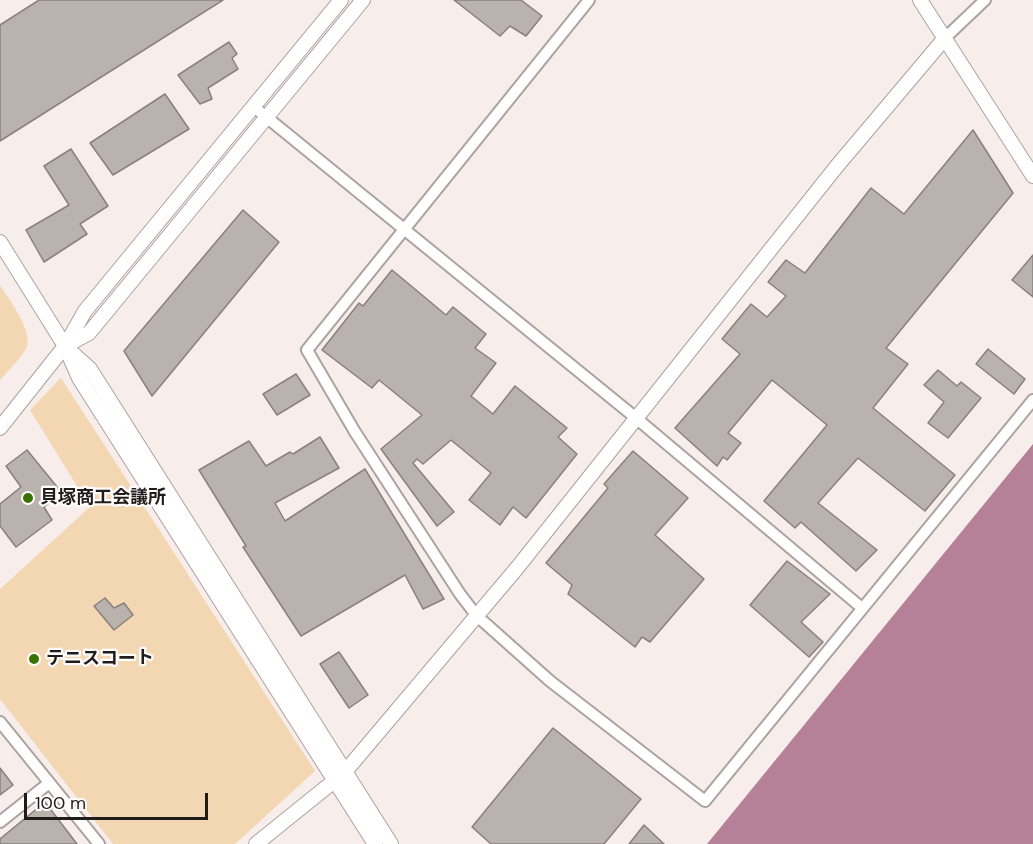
<!DOCTYPE html>
<html>
<head>
<meta charset="utf-8">
<style>
  body { margin:0 }
  #map { position:relative; width:1033px; height:844px; overflow:hidden; background:#f7edeb; font-family:"DM Sans",sans-serif }
  canvas { display:block }
  .scale { position:absolute; left:24px; top:793px; width:184px; height:27px; box-sizing:border-box; border:3px solid #1f1c1b; border-top:0; padding-left:8px; font-size:18px; line-height:21px; white-space:nowrap; color:#1f1c1b; -webkit-text-stroke:4px #fefcfc; paint-order:stroke }
</style>
</head>
<body>
<div id="map">
<canvas width="1033" height="844"></canvas>
<div class="scale">100 m</div>
</div>
<script>
const g = document.querySelector('canvas').getContext('2d');
g.lineJoin = 'round';
function fillPath(path, color) {
  g.fillStyle = color;
  g.fill(path, 'evenodd');
}
function stroke(path, color, width, dash) {
  g.strokeStyle = color;
  g.lineWidth = width;
  g.lineCap = dash ? 'butt' : 'round';
  g.setLineDash(dash || []);
  g.stroke(path);
}
function drawText(font, color, halo, rows, align = 'center') {
  g.font = font + ' "DM Sans","Noto Sans JP",sans-serif';
  g.lineWidth = 4.5;
  g.setLineDash([]);
  g.textBaseline = 'middle';
  g.strokeStyle = halo;
  g.fillStyle = color;
  for (const [text, x, y, turn = 0] of rows) {
    g.save();
    g.translate(x, y);
    g.rotate((+turn || 0) * Math.PI / 180);
    g.textAlign = isNaN(turn) ? turn : align;
    if (halo) g.strokeText(text, 0, 0);
    g.fillText(text, 0, 0);
    g.restore();
  }
}
fillPath(new Path2D(`
  M0,285C8,298 32,329 27,346C24,355 7,372 0,380Z
  M61,378L315,771L235,844H113L0,699V589L90,507L30,410Z`), '#f3d6b2');
fillPath(new Path2D(`
  M1033,444V844H707Z`), '#b68099');
const building = new Path2D(`
  M39,0H223L0,141V25Z
  M454,0H521L542,16L526,36L510,26L500,36Z
  M229,42L237,54L232,58L238,69L208,88L212,99L200,104L178,75Z
  M165,94L189,129L113,175L90,143Z
  M973,130L1013,193L886,348L908,364L873,408L955,475L925,511L858,458L818,503L877,550L856,571L801,522L795,528L764,501L827,425L772,380L728,433L741,443L727,460L723,457L717,466L675,428L740,354L722,339L751,304L767,317L786,296L768,282L786,260L805,273L871,188L904,214Z
  M71,149L108,206L80,224L87,234L44,262L26,230L69,205L44,166Z
  M243,210L279,242L152,396L124,351Z
  M1033,255V297L1012,280Z
  M392,270L446,315L453,307L486,334L475,348L496,363L471,396L493,414L515,386L567,428L558,437L577,454L526,518L513,507L500,525L469,500L491,473L451,440L423,464L417,459L413,463L454,512L437,526L381,449L422,415L379,380L372,388L322,350L359,303L363,306Z
  M988,349L1025,379L1014,394L976,364Z
  M938,370L957,386L961,382L981,398L948,438L928,423L944,402L924,385Z
  M296,374L310,395L277,415L263,394Z
  M320,437L339,468L275,503L285,521L365,469L444,599L423,609L405,575L301,636L243,547L246,546L199,470L249,441L266,466L290,452L293,454Z
  M27,450L58,488L47,495L51,501L44,507L52,520L16,547L0,526V504L21,487L6,466Z
  M633,451L688,498L655,535L704,579L650,642L642,637L635,647L568,594L572,585L546,563L608,488L604,484Z
  M787,561L830,594L801,622L823,642L809,657L750,605Z
  M105,598L114,608L124,603L133,615L114,630L94,606Z
  M339,652L368,695L349,708L320,664Z
  M553,728L641,799L604,844H491L472,827Z
  M0,768L13,785L0,795Z
  M45,802L77,844H0V839Z
  M644,825L664,844H629Z`);
fillPath(building, '#bab2ad');
stroke(building, '#89817c', 1.5);
const minor = new Path2D(`
  M589,0L307,350L355,432L460,594L476,615L550,681L705,801L1033,400
  M945,38L985,0
  M254,107L636,418L862,608
  M0,722L99,844
  M0,822L49,783`);
const tertiary = new Path2D(`
  M920,0L1033,176
  M0,242L65,346L79,378L375,844
  M67,345L89,333L363,0
  M69,350L90,369L391,844
  M0,428L65,346L85,311L341,0
  M256,844L344,773L517,568L837,166L945,38`);
stroke(minor, '#aca2a0', 14);
stroke(tertiary, '#aca2a0', 16);
stroke(minor, '#fff', 10);
stroke(tertiary, '#fff', 14);
for (const [x, y, r, color] of [
  [28,498,6,"#3b7302"],
  [34,659,6,"#3b7302"]
]) {
  const dot = new Path2D();
  dot.arc(x, y, r, 0, 2 * Math.PI);
  g.fillStyle = color;
  g.fill(dot);
  stroke(dot, '#fefcfc', 2);
}
drawText('bold 18px', '#1f1c1b', '#fefcfc', [
  ["貝塚商工会議所",40,498],
  ["テニスコート",46,659]
], 'left');
</script>
</body>
</html>
